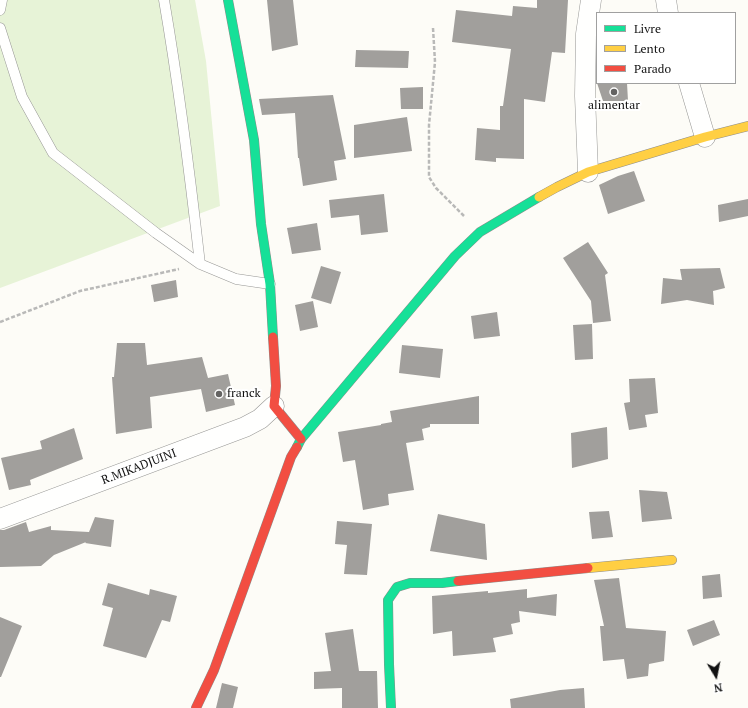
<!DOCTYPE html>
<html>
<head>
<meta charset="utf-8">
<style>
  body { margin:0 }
  #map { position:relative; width:748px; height:708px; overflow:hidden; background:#fdfcf7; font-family:"PT Serif",serif }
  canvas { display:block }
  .legend { position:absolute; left:596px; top:12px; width:140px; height:72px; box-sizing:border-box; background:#fff; border:1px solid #a0a0a0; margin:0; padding:5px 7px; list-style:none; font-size:12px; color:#111 }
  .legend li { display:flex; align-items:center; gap:8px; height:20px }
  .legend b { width:20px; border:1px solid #a0a0a0 }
  .north { position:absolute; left:696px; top:656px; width:40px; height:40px; -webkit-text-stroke:3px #fff; paint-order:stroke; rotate:170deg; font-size:11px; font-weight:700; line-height:16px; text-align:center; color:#111 }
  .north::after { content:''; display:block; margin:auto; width:14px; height:18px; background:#111; clip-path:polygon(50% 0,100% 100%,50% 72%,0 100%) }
</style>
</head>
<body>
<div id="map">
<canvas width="748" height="708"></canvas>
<ul class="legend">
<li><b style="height:5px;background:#16e098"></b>Livre</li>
<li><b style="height:5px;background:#ffcf43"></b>Lento</li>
<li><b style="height:5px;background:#f24e42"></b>Parado</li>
</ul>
<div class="north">N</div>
</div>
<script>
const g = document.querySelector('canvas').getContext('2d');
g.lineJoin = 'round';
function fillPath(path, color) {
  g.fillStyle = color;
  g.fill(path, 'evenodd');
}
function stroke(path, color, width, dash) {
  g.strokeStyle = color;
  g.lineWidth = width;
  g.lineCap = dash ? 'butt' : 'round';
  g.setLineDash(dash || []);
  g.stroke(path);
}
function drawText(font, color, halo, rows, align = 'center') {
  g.font = font + ' "PT Serif",serif';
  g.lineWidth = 4;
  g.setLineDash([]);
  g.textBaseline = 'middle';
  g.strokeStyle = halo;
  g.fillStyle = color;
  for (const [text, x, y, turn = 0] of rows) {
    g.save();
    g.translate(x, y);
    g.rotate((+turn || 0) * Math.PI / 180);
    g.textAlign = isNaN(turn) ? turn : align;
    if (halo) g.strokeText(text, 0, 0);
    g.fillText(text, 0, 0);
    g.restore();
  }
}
fillPath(new Path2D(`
  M0,0H195L206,61L220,206L0,288Z`), '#e7f3d7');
fillPath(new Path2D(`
  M267,0H293L298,45L272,51Z
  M537,0H568L565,53L552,52L545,102L524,99V159L496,158V162L475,160L477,128L500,130V106H503L511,49L452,42L456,10L512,16L513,6L537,8Z
  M356,50L409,51L408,68L355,67Z
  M597,83H627L628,101H603Z
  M423,87V109H401L400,88Z
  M333,95L346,159L334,161L337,180L303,186L299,158H298L295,113L262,115L259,99Z
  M407,117L412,151L354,158V125Z
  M634,171L645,201L608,214L599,185L618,176Z
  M384,194L388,232L361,235L359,215L331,218L329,200Z
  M748,199V216L719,222L718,205Z
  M317,223L321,250L292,254L287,228Z
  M588,242L608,273L605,275L611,321L593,323L591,301L563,258Z
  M321,266L341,272L331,304L311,298Z
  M720,268L725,288L713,291L714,305L687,300L661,304L663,278L682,280L680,269Z
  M176,280L178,297L154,302L151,285Z
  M313,301L318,327L300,331L295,305Z
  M497,312L500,336L474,339L471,316Z
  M592,324L593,359L575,360L573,325Z
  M117,343H145L147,365L202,357L208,378L228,374L235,405L206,412L201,389L150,397L152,428L116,434L112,377H114Z
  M402,345L443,349L440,378L399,373Z
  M655,378L658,413L645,415L647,427L629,430L624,403L630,402L629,379Z
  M479,396V424H430V427L422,429L424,440L406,443L414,490L388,494L389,505L363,510L355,460L343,462L338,432L381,425V424L392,422L390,411Z
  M607,427L608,459L572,468L571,433Z
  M74,428L83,459L30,480L31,485L9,490L1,458L42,449L40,441Z
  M639,490L667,492L672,519L642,522Z
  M609,511L613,537L592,539L589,512Z
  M438,514L485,524L487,560L430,551Z
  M95,517L114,520L111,547L85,543L86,542L54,555L41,566L0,567V530H4L26,522L29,532L51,526V530L89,532Z
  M337,521L372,524L367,575L344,574L347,545L335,544Z
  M720,574L722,597L703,599L702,576Z
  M619,578L626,628L666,631L664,661L649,664L648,676L627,679L624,659L603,661L600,626H604L594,580Z
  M108,583L149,595L150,589L177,596L170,622L162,620L146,658L103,646L113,608L102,605Z
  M527,589V598L557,594L556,616L519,611L520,622L511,624L513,634L493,638L496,652L453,656L452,631L433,634L432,596L443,595L488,591V593Z
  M0,617L22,626L1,677H0Z
  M714,620L720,635L693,646L687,630Z
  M353,629L359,671H377L378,708H342V688L314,689V672L331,671L325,633Z
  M222,683L238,687L233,708H216Z
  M584,688L585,708H511L510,699L560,690Z`), '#a19f9c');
const lane = new Path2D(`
  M164,0C179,87 190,175 200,264
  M0,10L2,0
  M0,28L22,97L53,153L156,233L200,264L236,279L270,284`);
const street = new Path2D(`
  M666,0L668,13
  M689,83L705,137
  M588,172L585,96L586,34L591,0
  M0,519L245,427L260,419L274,406`);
const fast = new Path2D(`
  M228,0L254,140L261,224L270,284L273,337
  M297,447L301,439L455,256L480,232L539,197
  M391,708L389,664L388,600L397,587L410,583H442L458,581`);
const slow = new Path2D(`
  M539,197L557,187L588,172L705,137L748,126
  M588,568L672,560`);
const jam = new Path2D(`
  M273,337L276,386L274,406L301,439
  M458,581L588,568
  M196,708L214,670L291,457L297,447`);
stroke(lane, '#979795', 11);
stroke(street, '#979795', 21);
stroke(fast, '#8e8d8b', 10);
stroke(slow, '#8e8d8b', 10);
stroke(jam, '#8e8d8b', 10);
stroke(new Path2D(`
  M433,28L435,62L429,125V177L436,188L464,216
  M0,322L80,291L179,269`), '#b9b9b8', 2.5, [4, 2]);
stroke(lane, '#fffffe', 10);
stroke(street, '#fffffe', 20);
stroke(fast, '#16e098', 9);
stroke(slow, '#ffcf43', 9);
stroke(jam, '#f24e42', 9);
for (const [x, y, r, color] of [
  [614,92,4,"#646362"],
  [219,394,4,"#646362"]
]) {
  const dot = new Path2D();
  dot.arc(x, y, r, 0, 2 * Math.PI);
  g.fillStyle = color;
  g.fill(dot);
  stroke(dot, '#fff', 1.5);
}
drawText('12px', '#111', '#fff', [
  ["alimentar",614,106],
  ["franck",227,394,"left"]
]);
drawText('12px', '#111', '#fff', [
  ["R.MIKADJUINI",139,467,-21]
]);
</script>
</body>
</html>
